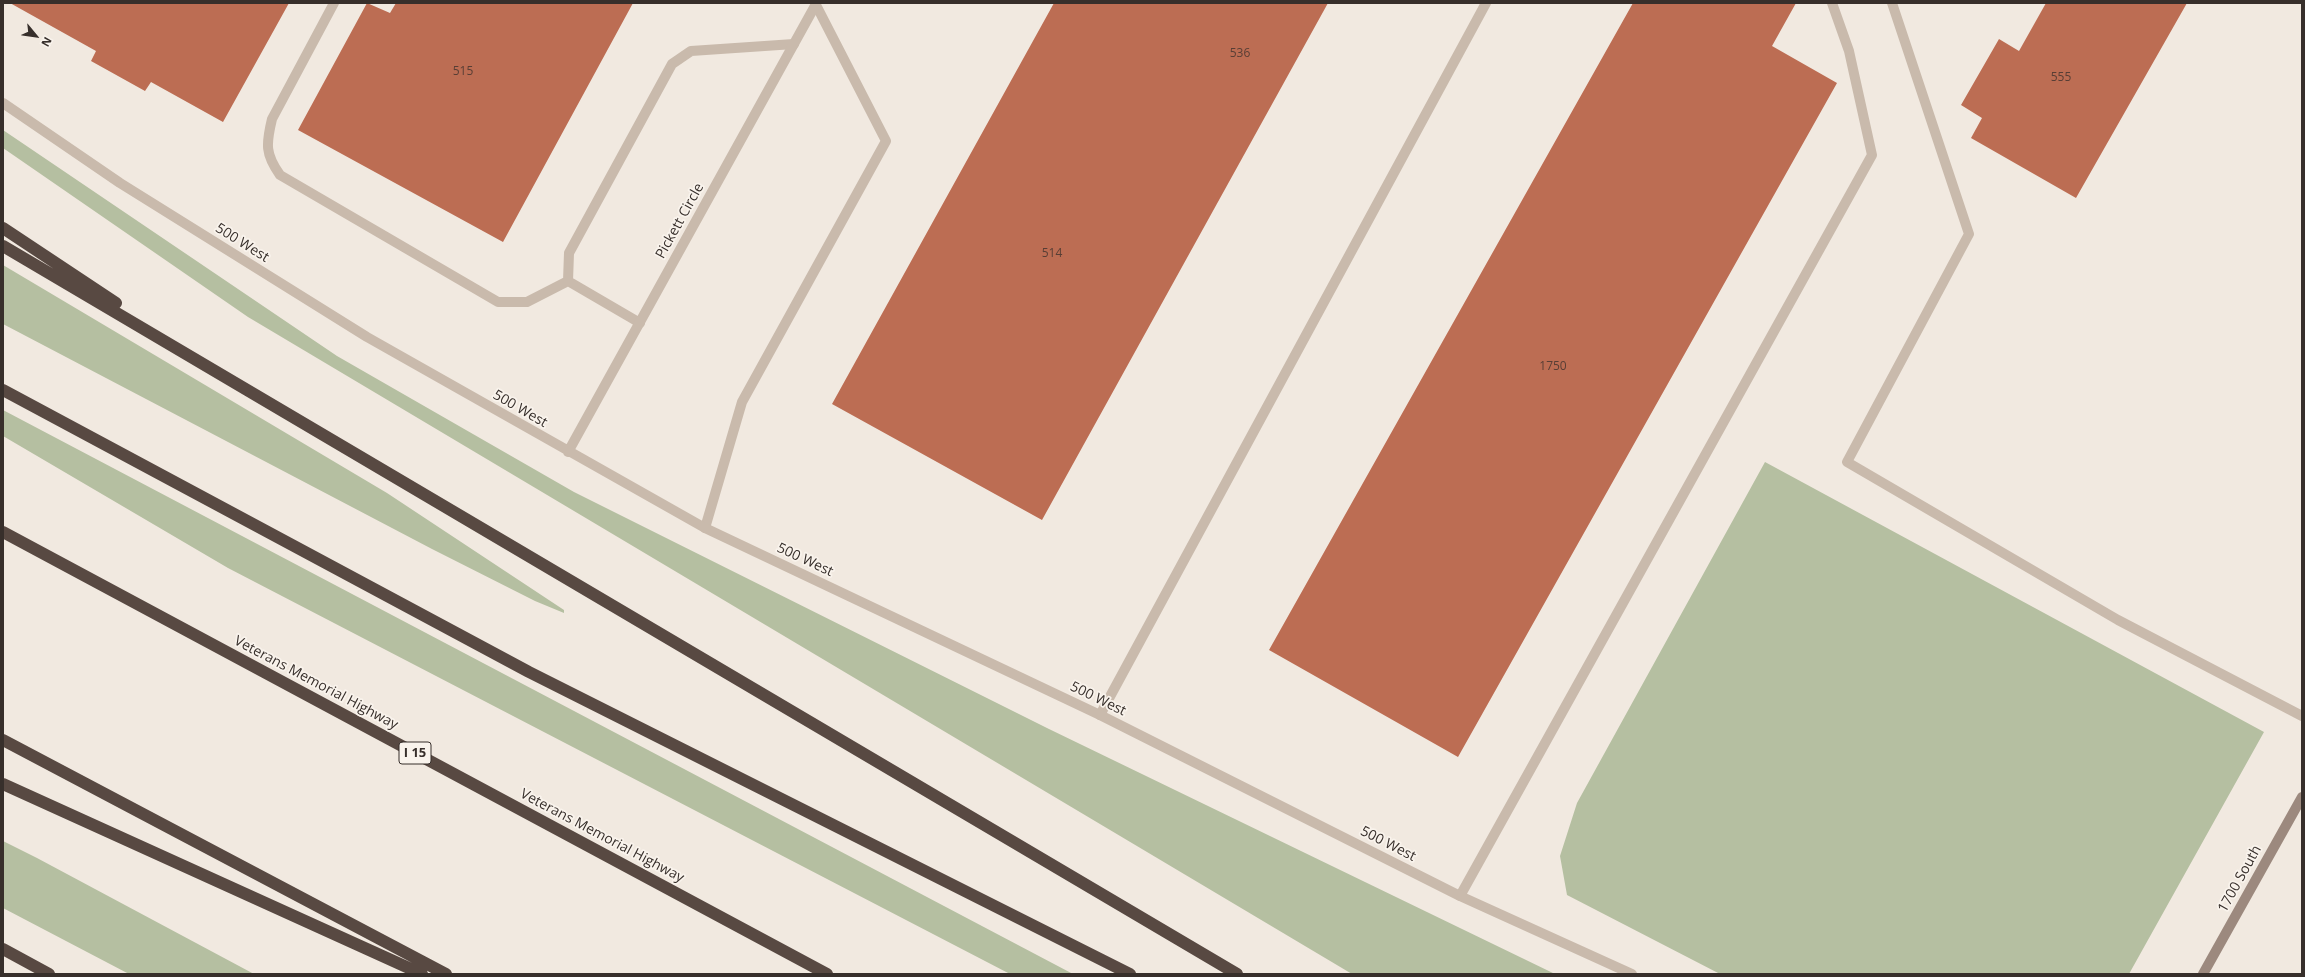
<!DOCTYPE html>
<html>
<head>
<meta charset="utf-8">
<style>
  body { margin:0 }
  #map { position:relative; width:2305px; height:977px; overflow:hidden; background:#f1e9e0; font-family:"Open Sans",sans-serif }
  canvas { display:block }
  .frame { position:absolute; inset:0; border:4px solid #372f2b; pointer-events:none }
  .north { position:absolute; left:16px; top:16px; width:40px; height:40px; -webkit-text-stroke:3px #f9f3ec; paint-order:stroke; rotate:119deg; font-size:11px; font-weight:700; line-height:16px; text-align:center; color:#372f2b }
  .north::after { content:''; display:block; margin:auto; width:14px; height:18px; background:#372f2b; clip-path:polygon(50% 0,100% 100%,50% 72%,0 100%) }
</style>
</head>
<body>
<div id="map">
<canvas width="2305" height="977"></canvas>
<div class="frame"></div>
<div class="north">N</div>
</div>
<script>
const g = document.querySelector('canvas').getContext('2d');
g.lineJoin = 'round';
function fillPath(path, color) {
  g.fillStyle = color;
  g.fill(path, 'evenodd');
}
function stroke(path, color, width, dash) {
  g.strokeStyle = color;
  g.lineWidth = width;
  g.lineCap = dash ? 'butt' : 'round';
  g.setLineDash(dash || []);
  g.stroke(path);
}
function drawText(font, color, halo, rows, align = 'center') {
  g.font = font + ' "Open Sans",sans-serif';
  g.lineWidth = 3.5;
  g.setLineDash([]);
  g.textBaseline = 'middle';
  g.strokeStyle = halo;
  g.fillStyle = color;
  for (const [text, x, y, turn = 0] of rows) {
    g.save();
    g.translate(x, y);
    g.rotate((+turn || 0) * Math.PI / 180);
    g.textAlign = isNaN(turn) ? turn : align;
    if (halo) g.strokeText(text, 0, 0);
    g.fillText(text, 0, 0);
    g.restore();
  }
}
fillPath(new Path2D(`
  M3,130L337,356L574,492L1049,729L1555,974H1352L248,317L3,148Z
  M3,265L387,493L564,610V613L535,601L432,549L3,324Z
  M3,410L1073,974H1010L228,568L3,436Z
  M1765,462L2264,732L2129,974H1720L1567,895L1560,856L1577,803Z
  M3,841L37,858L254,974H129L3,908Z`), '#b5bfa1');
fillPath(new Path2D(`
  M10,3H289L223,122L151,82L145,91L91,61L96,51Z
  M367,3L390,13L396,3H633L503,242L298,130Z
  M1054,3H1328L1042,520L832,404Z
  M1633,3H1796L1772,46L1837,83L1458,757L1269,650Z
  M2046,3H2187L2076,198L1971,138L1982,118L1961,105L1999,39L2019,51Z`), '#bc6d53');
stroke(new Path2D(`
  M334,3L272,119C266,144 265,154 280,175L498,302H527L568,281
  M1892,3L1969,234L1847,462L2118,620L2302,716
  M640,323L568,281L569,253L672,64L691,51L794,44
  M705,528L742,402L886,141L815,3
  M1100,715L1486,3
  M1460,896L1872,155L1849,51L1832,3`), '#c9baac', 10);
stroke(new Path2D(`
  M3,103L120,183L367,337L705,528L1100,715L1460,896L1632,974
  M568,452L816,4`), '#c9baac', 10);
stroke(new Path2D(`
  M2203,974L2302,797`), '#9c897e', 10);
stroke(new Path2D(`
  M3,228L116,303
  M3,246L1237,974
  M3,390L529,672L1130,974
  M3,532L827,974
  M3,740L446,974
  M3,784L422,974
  M3,949L49,974`), '#584942', 12);
drawText('12px', '#583e35', null, [
  ["536",1240,54],
  ["515",463,72],
  ["555",2061,78],
  ["514",1052,254],
  ["1750",1553,367]
]);
for (const [x, y, w] of [
  [415,753,32]
]) {
  const box = new Path2D();
  box.roundRect(x - w / 2, y - 11, w, 22, 3);
  g.fillStyle = '#f9f3ec';
  g.fill(box);
  stroke(box, '#372f2b', 1);
}
drawText('bold 13px', '#372f2b', null, [
  ["I 15",415,753]
]);
drawText('14px', '#372f2b', '#f9f3ec', [
  ["Pickett Circle",680,221,-61],
  ["500 West",242,243,32],
  ["500 West",520,409,30],
  ["500 West",805,560,25],
  ["Veterans Memorial Highway",316,683,28],
  ["500 West",1098,699,26],
  ["Veterans Memorial Highway",602,836,28],
  ["500 West",1388,844,27],
  ["1700 South",2240,879,-61]
]);
</script>
</body>
</html>
